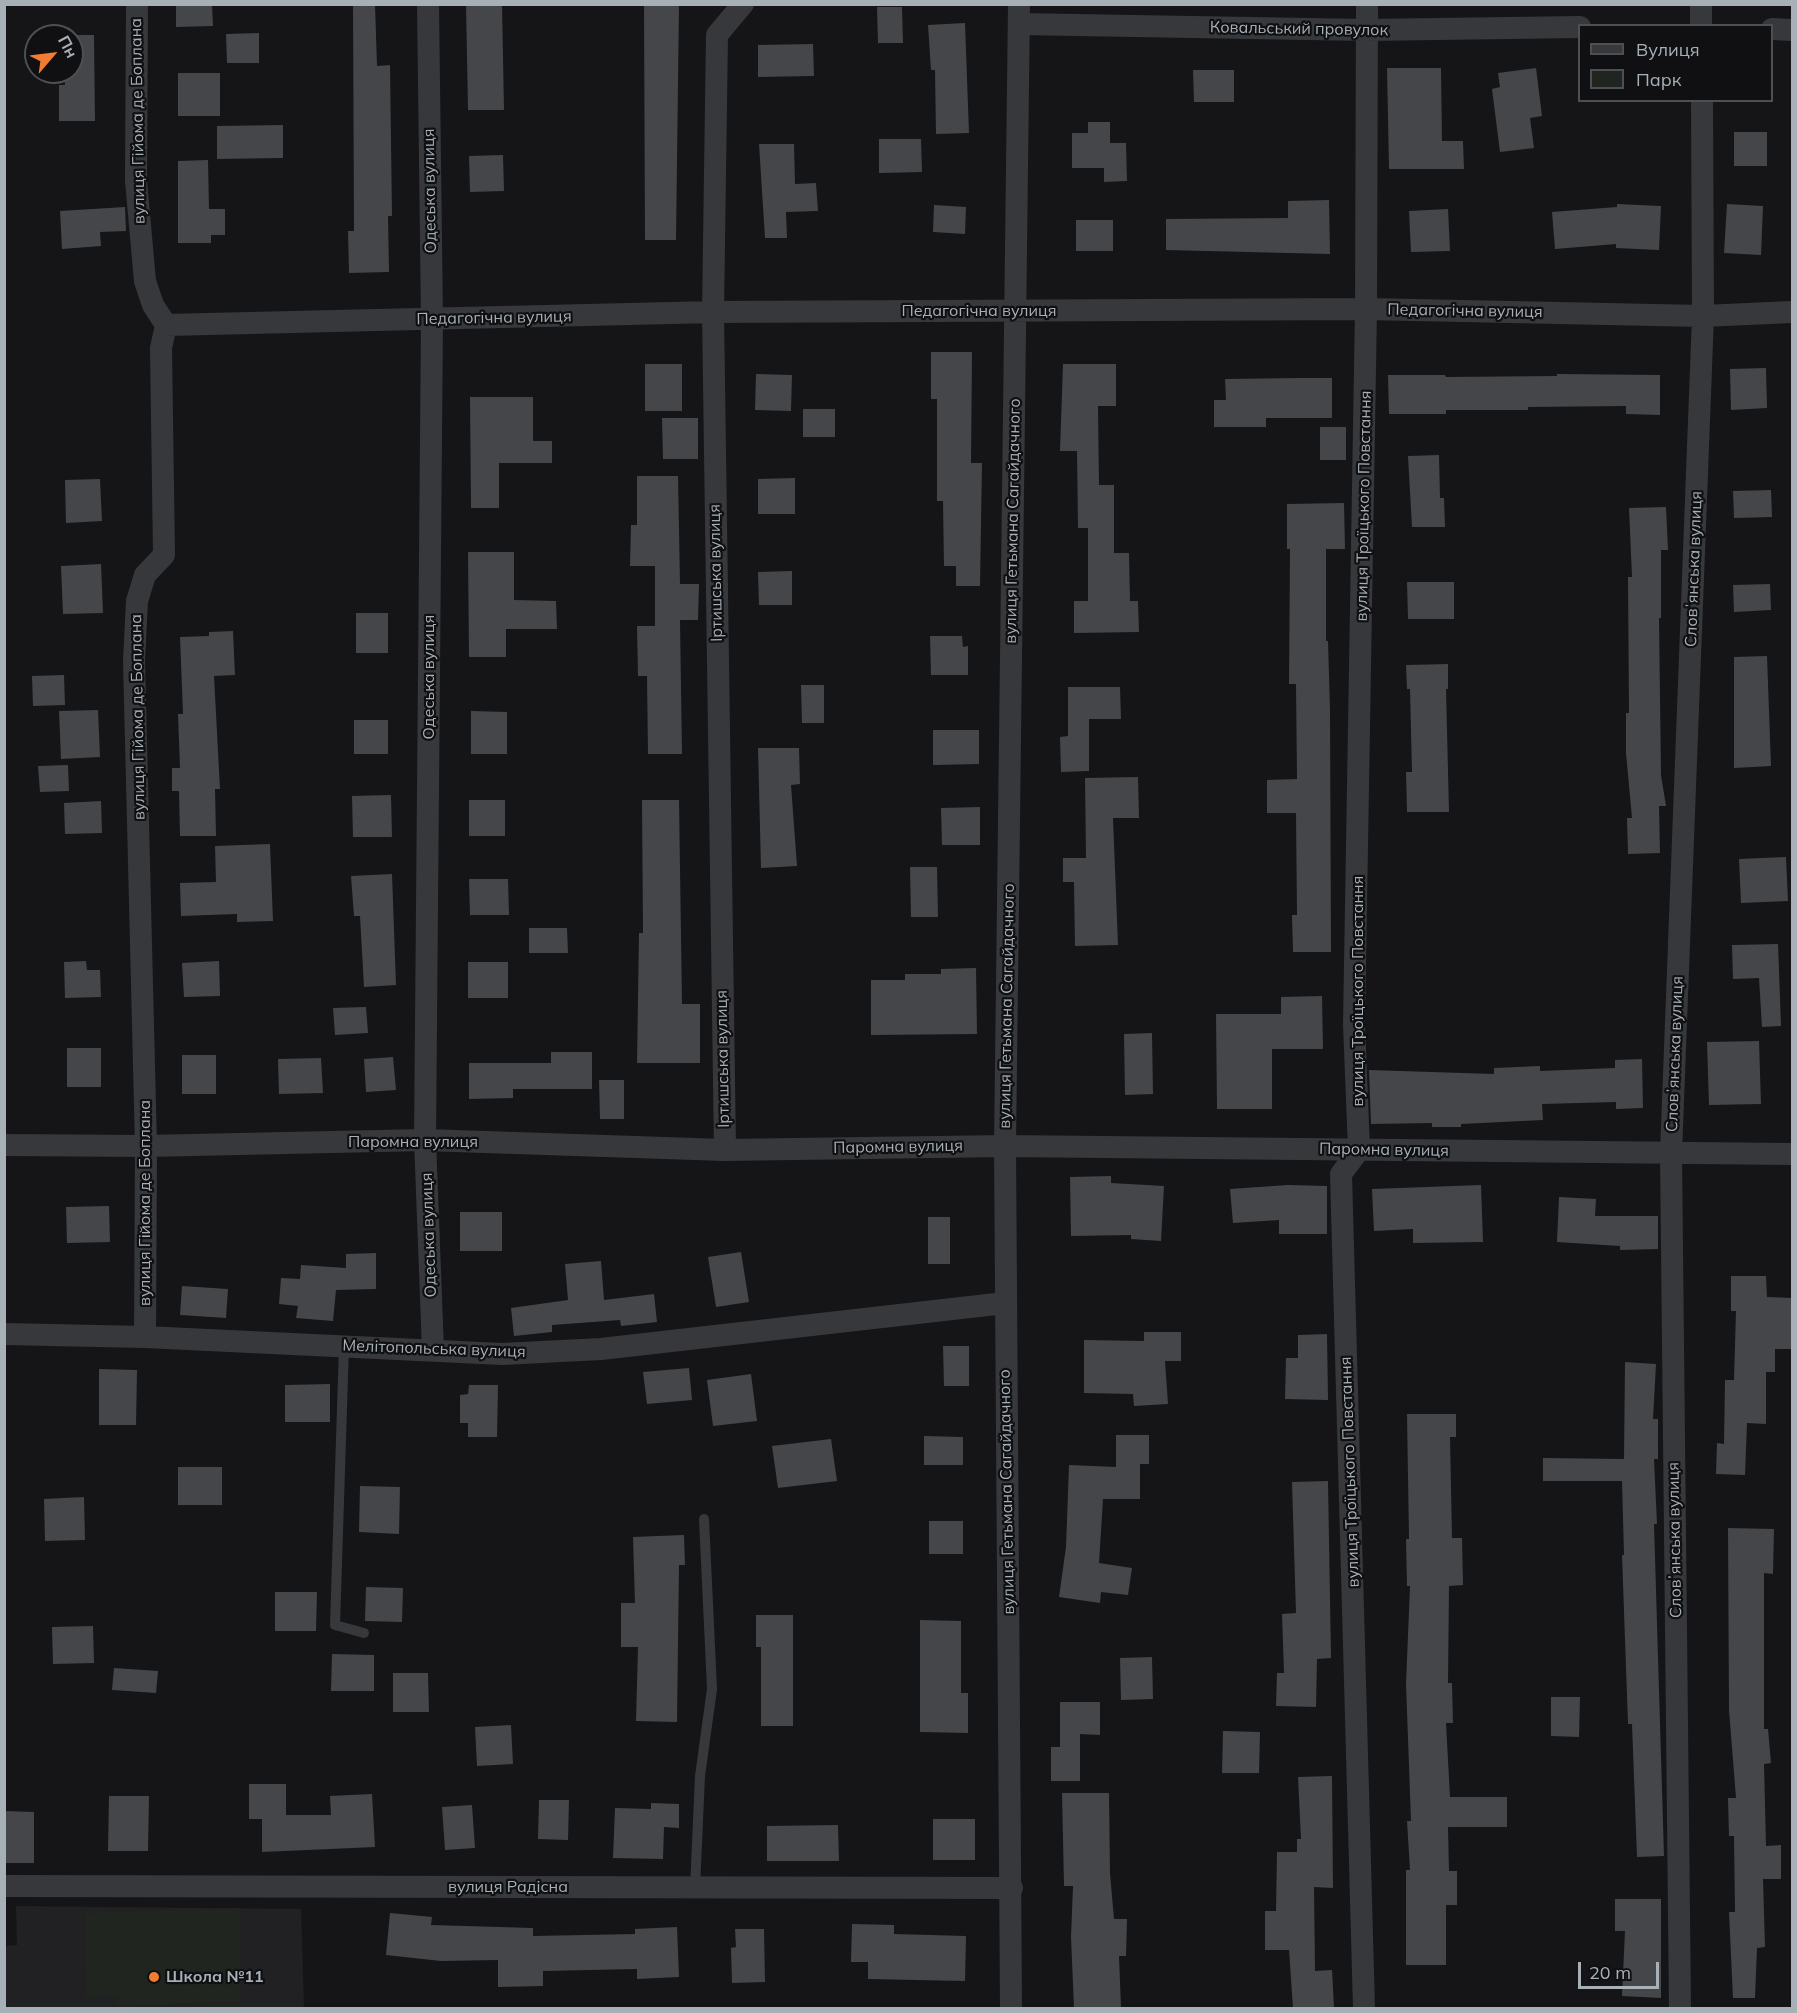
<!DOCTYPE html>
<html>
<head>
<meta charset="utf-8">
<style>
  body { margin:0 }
  #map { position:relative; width:1797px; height:2013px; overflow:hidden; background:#151517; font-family:Mulish,sans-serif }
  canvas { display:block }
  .frame { position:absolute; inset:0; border:6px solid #a7b0b7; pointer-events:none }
  .legend { position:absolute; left:1578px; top:24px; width:195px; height:78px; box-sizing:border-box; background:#101012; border:2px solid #4c5054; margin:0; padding:8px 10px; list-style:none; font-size:18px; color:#a7b0b7 }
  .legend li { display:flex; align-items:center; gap:12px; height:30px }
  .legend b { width:30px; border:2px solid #4c5054 }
  .north { position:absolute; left:24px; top:24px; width:60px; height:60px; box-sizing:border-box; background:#101012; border:2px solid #4c5054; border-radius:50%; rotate:62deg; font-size:16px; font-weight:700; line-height:24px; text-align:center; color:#a7b0b7 }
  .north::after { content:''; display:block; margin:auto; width:21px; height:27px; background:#f17d32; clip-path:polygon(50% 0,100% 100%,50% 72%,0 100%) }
  .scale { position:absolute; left:1578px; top:1962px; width:81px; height:27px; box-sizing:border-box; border:3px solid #a7b0b7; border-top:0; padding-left:8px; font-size:18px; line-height:21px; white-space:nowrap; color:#a7b0b7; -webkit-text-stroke:4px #101012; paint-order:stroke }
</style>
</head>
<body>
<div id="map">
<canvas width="1797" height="2013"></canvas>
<div class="frame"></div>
<ul class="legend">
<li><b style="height:8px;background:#36383c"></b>Вулиця</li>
<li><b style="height:16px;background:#20261f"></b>Парк</li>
</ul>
<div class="north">Пн</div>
<div class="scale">20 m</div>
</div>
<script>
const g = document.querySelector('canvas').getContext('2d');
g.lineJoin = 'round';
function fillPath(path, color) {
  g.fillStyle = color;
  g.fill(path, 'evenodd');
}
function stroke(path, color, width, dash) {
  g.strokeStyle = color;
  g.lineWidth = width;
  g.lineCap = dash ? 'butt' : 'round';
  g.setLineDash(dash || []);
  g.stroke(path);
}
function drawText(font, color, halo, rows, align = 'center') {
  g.font = font + ' Mulish,sans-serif';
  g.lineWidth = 4.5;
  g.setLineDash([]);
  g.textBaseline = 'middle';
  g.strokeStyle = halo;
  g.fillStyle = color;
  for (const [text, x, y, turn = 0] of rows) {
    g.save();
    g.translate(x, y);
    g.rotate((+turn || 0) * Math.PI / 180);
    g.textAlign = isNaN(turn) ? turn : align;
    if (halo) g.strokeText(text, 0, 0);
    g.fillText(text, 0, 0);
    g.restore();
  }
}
fillPath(new Path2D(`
  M16,1906L301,1909L304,2008H5L4,1946L17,1945Z`), '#212124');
fillPath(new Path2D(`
  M241,1908L240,2001L117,2006L118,1996L86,1997L85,1913Z`), '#20261f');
fillPath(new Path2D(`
  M176,4H212L213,26L176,27Z
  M353,4H375L377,66L390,65L392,216H388L389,272L349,273L348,231H354Z
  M466,4H502L504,110H468Z
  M644,4H679L676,240H645Z
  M877,7H902L903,43H878Z
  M965,23L969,133L936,134L935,70H931L928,25Z
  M259,33V63H227L226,34Z
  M63,35H94L95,121H59V85H65L64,72H72V36Z
  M813,44L814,76L758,77V45Z
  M1387,68H1441L1442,141H1463L1464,169H1389Z
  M1536,68L1542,116L1530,118L1534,148L1500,152L1492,89L1500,87L1498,73Z
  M1193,70H1234V102H1194Z
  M178,73H220V116H178Z
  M1088,122H1110V143H1126L1127,181L1104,182V168H1072V133H1088Z
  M283,125V158L217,159V126Z
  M1734,132H1767V166H1734Z
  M879,139H921L922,172L879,173Z
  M759,144H794L795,184L816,183L818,211L786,212L787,238H765Z
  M503,155L504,191L470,192L469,156Z
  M208,160L209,209H225V235H211V243H178V161Z
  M1329,200L1330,254L1166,250V219L1288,218V201Z
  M1617,204L1661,206L1659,250L1616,248V244L1555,249L1552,212L1617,207Z
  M1727,204L1763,206L1761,255L1724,253Z
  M934,205L966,207L965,234L933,232Z
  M125,207L126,231L100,232L101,246L62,249L60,211Z
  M1448,209L1450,251L1411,252L1409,211Z
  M1076,220H1113V251H1076Z
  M931,352H972L971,463H982L980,586H956V566H944L943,501H937V399H931Z
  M645,364H682V411H645Z
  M1063,364H1116V406H1098L1099,485H1114V553H1129L1130,601H1138L1139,632L1074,633V601H1088V528H1078L1077,451H1060Z
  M1766,368L1767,408L1731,410L1730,369Z
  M756,374L792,375L791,411L755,410Z
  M1557,374L1660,375V415L1626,414V406L1528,407V410H1446V414H1389L1388,375H1445L1446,377L1557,376Z
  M1298,378H1332V418H1266V427H1214V400H1226L1225,379Z
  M470,397H533V441H552V463H499V508H471Z
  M803,409H835V437H803Z
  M662,418H698V459H663Z
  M1320,427H1346V460H1320Z
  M1439,455L1440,498H1444L1445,527H1412L1408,456Z
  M637,476H678L680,584H699L698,620H680L682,754H648L647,676H638L637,626H655V566H630L631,525H637Z
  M795,478V514H758V479Z
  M100,479L102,521L66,523L65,480Z
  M1771,490L1772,517L1734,518L1733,491Z
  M1344,503L1345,549H1326V641H1328L1330,710L1331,952H1293L1292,915H1297L1296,813H1267V780L1297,779L1296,684H1289L1290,549H1287V504Z
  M1666,507L1668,550H1661V618H1659L1661,775L1666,806H1659L1660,853L1628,854L1627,818H1632L1626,753V713H1629L1628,577H1632L1629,508Z
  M468,552H514V600L556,601L557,629H506V657H469Z
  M101,564L103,613L63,614L61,566Z
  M792,571V605H759L758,572Z
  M1407,582H1454V619H1408Z
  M1770,584L1771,610L1734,612L1733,585Z
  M356,613H388V653H356Z
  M233,631L235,675L214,676L220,789H215L216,836H180L179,791H172V768H180L178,714H183L180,637L209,636V632Z
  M930,636H962L963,647L968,646V675H931Z
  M1767,656L1771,766L1734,768V657Z
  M1448,664V689H1446L1449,812H1407L1406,772H1412L1410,689H1407L1406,665Z
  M64,675L65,705L33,706L32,676Z
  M801,685H824V723H802Z
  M1068,687H1120L1121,719H1089V771L1061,772L1060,737L1068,736Z
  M98,710L100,757L61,759L59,711Z
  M471,711L507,712V754H471Z
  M354,720H388V754H354Z
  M933,730H979V764L933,765Z
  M758,748H799L800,784L791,785L797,866L761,868Z
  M68,765L69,791L40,792L38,766Z
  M1138,777L1139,818H1113L1118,945L1075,946L1074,882H1063V858H1086L1085,778Z
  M391,795L392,837H353L352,796Z
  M469,800H505V836H469Z
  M642,800H679L682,1004H700V1063H637L639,933H643Z
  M101,801L102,833L65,834L64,803Z
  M980,807V845H942L941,808Z
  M270,844L273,921L237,922V914L181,916L180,883L216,882L215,846Z
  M1786,857L1788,901L1741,903L1739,859Z
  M910,867H937L938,917H911Z
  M392,874L396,985L364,987L360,916H354L351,876Z
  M469,879H508L509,915H470Z
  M529,928H567L568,953H529Z
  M1778,944L1781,1026L1762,1027L1759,978L1733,979L1732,945Z
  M86,961L87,970H100L101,997L65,998L64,962Z
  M219,961L220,996L184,997L182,963Z
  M468,962H508V998H468Z
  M976,968L977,1034L871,1035V980H905V974H941V969Z
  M1322,996L1323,1049H1272V1109H1217L1216,1014H1281V997Z
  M366,1007L368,1033L335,1035L333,1008Z
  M1152,1033L1153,1094L1125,1095L1124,1034Z
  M1759,1041L1761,1104L1709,1105L1707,1042Z
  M67,1048H101V1087H67Z
  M551,1052H592V1089H513V1098L469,1099V1063H551Z
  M182,1055H216V1094H182Z
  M393,1057L396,1090L366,1092L364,1059Z
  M321,1058L323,1093L279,1094L278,1059Z
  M1642,1059L1643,1108L1616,1109V1102L1542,1104L1543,1120L1461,1124V1127H1432V1123L1371,1124L1369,1070L1494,1074V1068L1540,1066V1071L1615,1068V1060Z
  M599,1080H624V1119H600Z
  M1111,1176V1183L1164,1186L1161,1241L1131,1239V1235L1071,1236L1070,1177Z
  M1288,1185L1327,1186V1234H1279V1220L1233,1223L1230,1189Z
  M1481,1185L1483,1242L1413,1243V1229L1374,1231L1372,1189Z
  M1559,1197L1596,1199L1595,1216H1658V1249L1620,1250V1246L1557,1242Z
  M109,1206L110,1242L67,1243L66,1207Z
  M460,1212H502V1251H460Z
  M928,1217H950V1264H928Z
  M741,1252L749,1302L716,1307L708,1257Z
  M376,1253V1289L336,1290L333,1321L296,1318L298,1306L279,1304L281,1278L300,1279L301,1265L346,1268V1254Z
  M601,1261L604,1300L654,1294L657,1322L621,1326L620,1320L552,1325V1332L514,1336L511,1308L568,1300L565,1264Z
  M1731,1276H1766L1767,1297L1792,1298V1349H1775V1372H1766V1424L1747,1423L1745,1475L1716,1474L1717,1443L1724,1444L1725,1380H1734L1736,1311H1731Z
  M182,1286L228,1289L226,1318L180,1315Z
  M1144,1332H1181V1361H1165L1168,1404L1134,1406L1133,1394L1084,1393V1340L1144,1341Z
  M1327,1334L1328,1400L1285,1399L1286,1358H1298V1335Z
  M943,1346H969V1386H944Z
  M1625,1362L1656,1364L1653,1419H1658V1459H1654L1657,1524H1654L1664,1856L1637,1857L1632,1724H1628L1622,1555H1624L1622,1481H1543V1458L1624,1459Z
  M689,1368L692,1400L647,1404L643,1372Z
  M99,1369L137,1370L136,1425H99Z
  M751,1374L757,1421L713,1426L707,1380Z
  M330,1384V1422H285V1385Z
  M469,1385H498L497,1437H468V1423H460V1395L468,1394Z
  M1407,1414H1456V1437H1450L1452,1538H1462L1463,1585L1449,1586L1448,1683H1452L1453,1723H1446L1450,1797H1507V1827H1448L1449,1871H1457V1905H1446V1965H1406V1870H1410L1407,1821H1411L1406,1684L1410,1586H1407L1406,1539H1409Z
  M1116,1435H1149V1464H1140V1499H1103L1099,1563L1132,1568L1128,1595L1101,1592L1100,1603L1059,1597L1066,1547L1069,1465L1116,1467Z
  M924,1436L963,1437V1465H924Z
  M831,1439L837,1481L778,1488L772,1446Z
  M178,1467H222V1505H178Z
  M1328,1481L1331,1658L1317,1659L1316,1707L1276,1706L1277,1673H1284L1282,1614L1296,1613L1292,1482Z
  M360,1486L400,1487L399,1534L359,1532Z
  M84,1497L85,1540L45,1541L44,1499Z
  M929,1521H963V1554H929Z
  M1728,1528L1774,1529L1773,1574L1764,1573V1729H1768L1771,1763L1764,1764L1766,1846L1781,1845V1879H1763L1765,1947L1757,1948L1755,1998H1733L1729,1912H1735L1734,1836H1729L1728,1798H1736L1729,1710Z
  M684,1535L685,1565H679L677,1722L636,1721L638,1647H621V1603H635L633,1537Z
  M366,1587L403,1588L402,1622L365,1621Z
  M275,1592H317L316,1631H275Z
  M756,1615H793V1726H761V1647H756Z
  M920,1620L961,1621V1693H968V1733L920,1732Z
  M93,1626L94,1663L53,1664L52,1627Z
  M332,1654L374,1655V1691H331Z
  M1152,1657L1153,1699L1121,1700L1120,1658Z
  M114,1668L158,1671L156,1693L112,1690Z
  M393,1673H428L429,1712H393Z
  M1551,1697H1580L1579,1737L1551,1736Z
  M1060,1702H1100V1735L1080,1734V1781H1051V1747H1060Z
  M511,1725L513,1764L477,1766L475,1727Z
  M1223,1731L1260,1732L1259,1773H1222Z
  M1332,1776L1333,1888L1314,1887L1315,1971L1332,1970L1334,2008H1293L1289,1950H1265V1911H1276L1277,1852H1297V1839H1301L1298,1777Z
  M249,1784H286V1815H331L330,1796L372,1794L375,1847L262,1852V1819H249Z
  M1062,1793H1109L1110,1873L1114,1919H1127L1126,1956H1119L1121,2008H1074L1071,1937L1073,1886H1064Z
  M109,1796H149L148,1851H108Z
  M539,1800H569L568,1840L538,1839Z
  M651,1803L679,1804V1828L664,1827L663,1859L613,1858L615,1808L651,1809Z
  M472,1805L475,1848L445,1850L442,1807Z
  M4,1811L34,1812V1863H4Z
  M933,1819H975V1860H933Z
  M838,1825L839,1861H767V1826Z
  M1615,1899H1661V1998L1622,1996L1625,1931H1615Z
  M390,1913L432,1917L431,1925L533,1928V1936L635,1934V1929L677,1927L679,1977L637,1979V1969L543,1971V1986L498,1987V1960L441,1961L386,1955Z
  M852,1924L894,1925V1934L966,1936L965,1981L868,1979V1962H851Z
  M735,1929H764L765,1982L732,1983L731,1948L736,1947Z`), '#44464a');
stroke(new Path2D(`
  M344,1346L335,1625L364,1633
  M695,1888L700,1776L712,1689L704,1519`), '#36383c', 10);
stroke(new Path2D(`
  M137,4L136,181L145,281L153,305L166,325L161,348L164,555L145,575L137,601L134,661L146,1146L145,1337
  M428,4L432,320L425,1140L433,1350
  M1701,4V26
  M1019,24L1366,30L1580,27
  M1772,29L1792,30
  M166,325L713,312L1366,309L1703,316L1792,312
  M4,1145L146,1146L425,1140L725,1150L1005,1146L1792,1154
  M725,1150L713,312L717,35L743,4
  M4,1334L145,1337L502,1354L601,1349L1005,1303
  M4,1886L1012,1888
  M1011,2008L1005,1146L1019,4
  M1364,2008L1341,1174L1359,1150L1354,1024L1366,309L1367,4
  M1680,2008L1671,1153L1703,316L1702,100`), '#36383c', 22);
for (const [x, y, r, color] of [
  [154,1977,6,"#f17d32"]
]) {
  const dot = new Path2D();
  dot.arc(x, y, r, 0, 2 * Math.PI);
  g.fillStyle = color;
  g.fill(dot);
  stroke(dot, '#101012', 2);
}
drawText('16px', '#a7b0b7', '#101012', [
  ["Ковальський провулок",1299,29,1],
  ["вулиця Гійома де Боплана",138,121,-91],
  ["Одеська вулиця",430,191,-91],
  ["Педагогічна вулиця",979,311],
  ["Педагогічна вулиця",1465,311,1],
  ["Педагогічна вулиця",494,318,-1],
  ["вулиця Троїцького Повстання",1364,506,-89],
  ["вулиця Гетьмана Сагайдачного",1013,521,-89],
  ["Словʼянська вулиця",1694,569,-88],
  ["Іртишська вулиця",716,573,-91],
  ["Одеська вулиця",429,677,-90],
  ["вулиця Гійома де Боплана",138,717,-91],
  ["вулиця Троїцького Повстання",1358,991,-90],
  ["вулиця Гетьмана Сагайдачного",1007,1006,-89],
  ["Словʼянська вулиця",1675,1054,-88],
  ["Іртишська вулиця",723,1059,-91],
  ["Паромна вулиця",413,1142],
  ["Паромна вулиця",898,1147,-1],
  ["Паромна вулиця",1384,1150,1],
  ["вулиця Гійома де Боплана",145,1203,-90],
  ["Одеська вулиця",429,1235,-92],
  ["Мелітопольська вулиця",434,1349,2],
  ["вулиця Троїцького Повстання",1350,1472,-92],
  ["вулиця Гетьмана Сагайдачного",1007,1492,-91],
  ["Словʼянська вулиця",1675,1540,-91],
  ["вулиця Радісна",508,1887]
]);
drawText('bold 16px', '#a7b0b7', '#101012', [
  ["Школа №11",166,1977]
], 'left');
</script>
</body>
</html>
